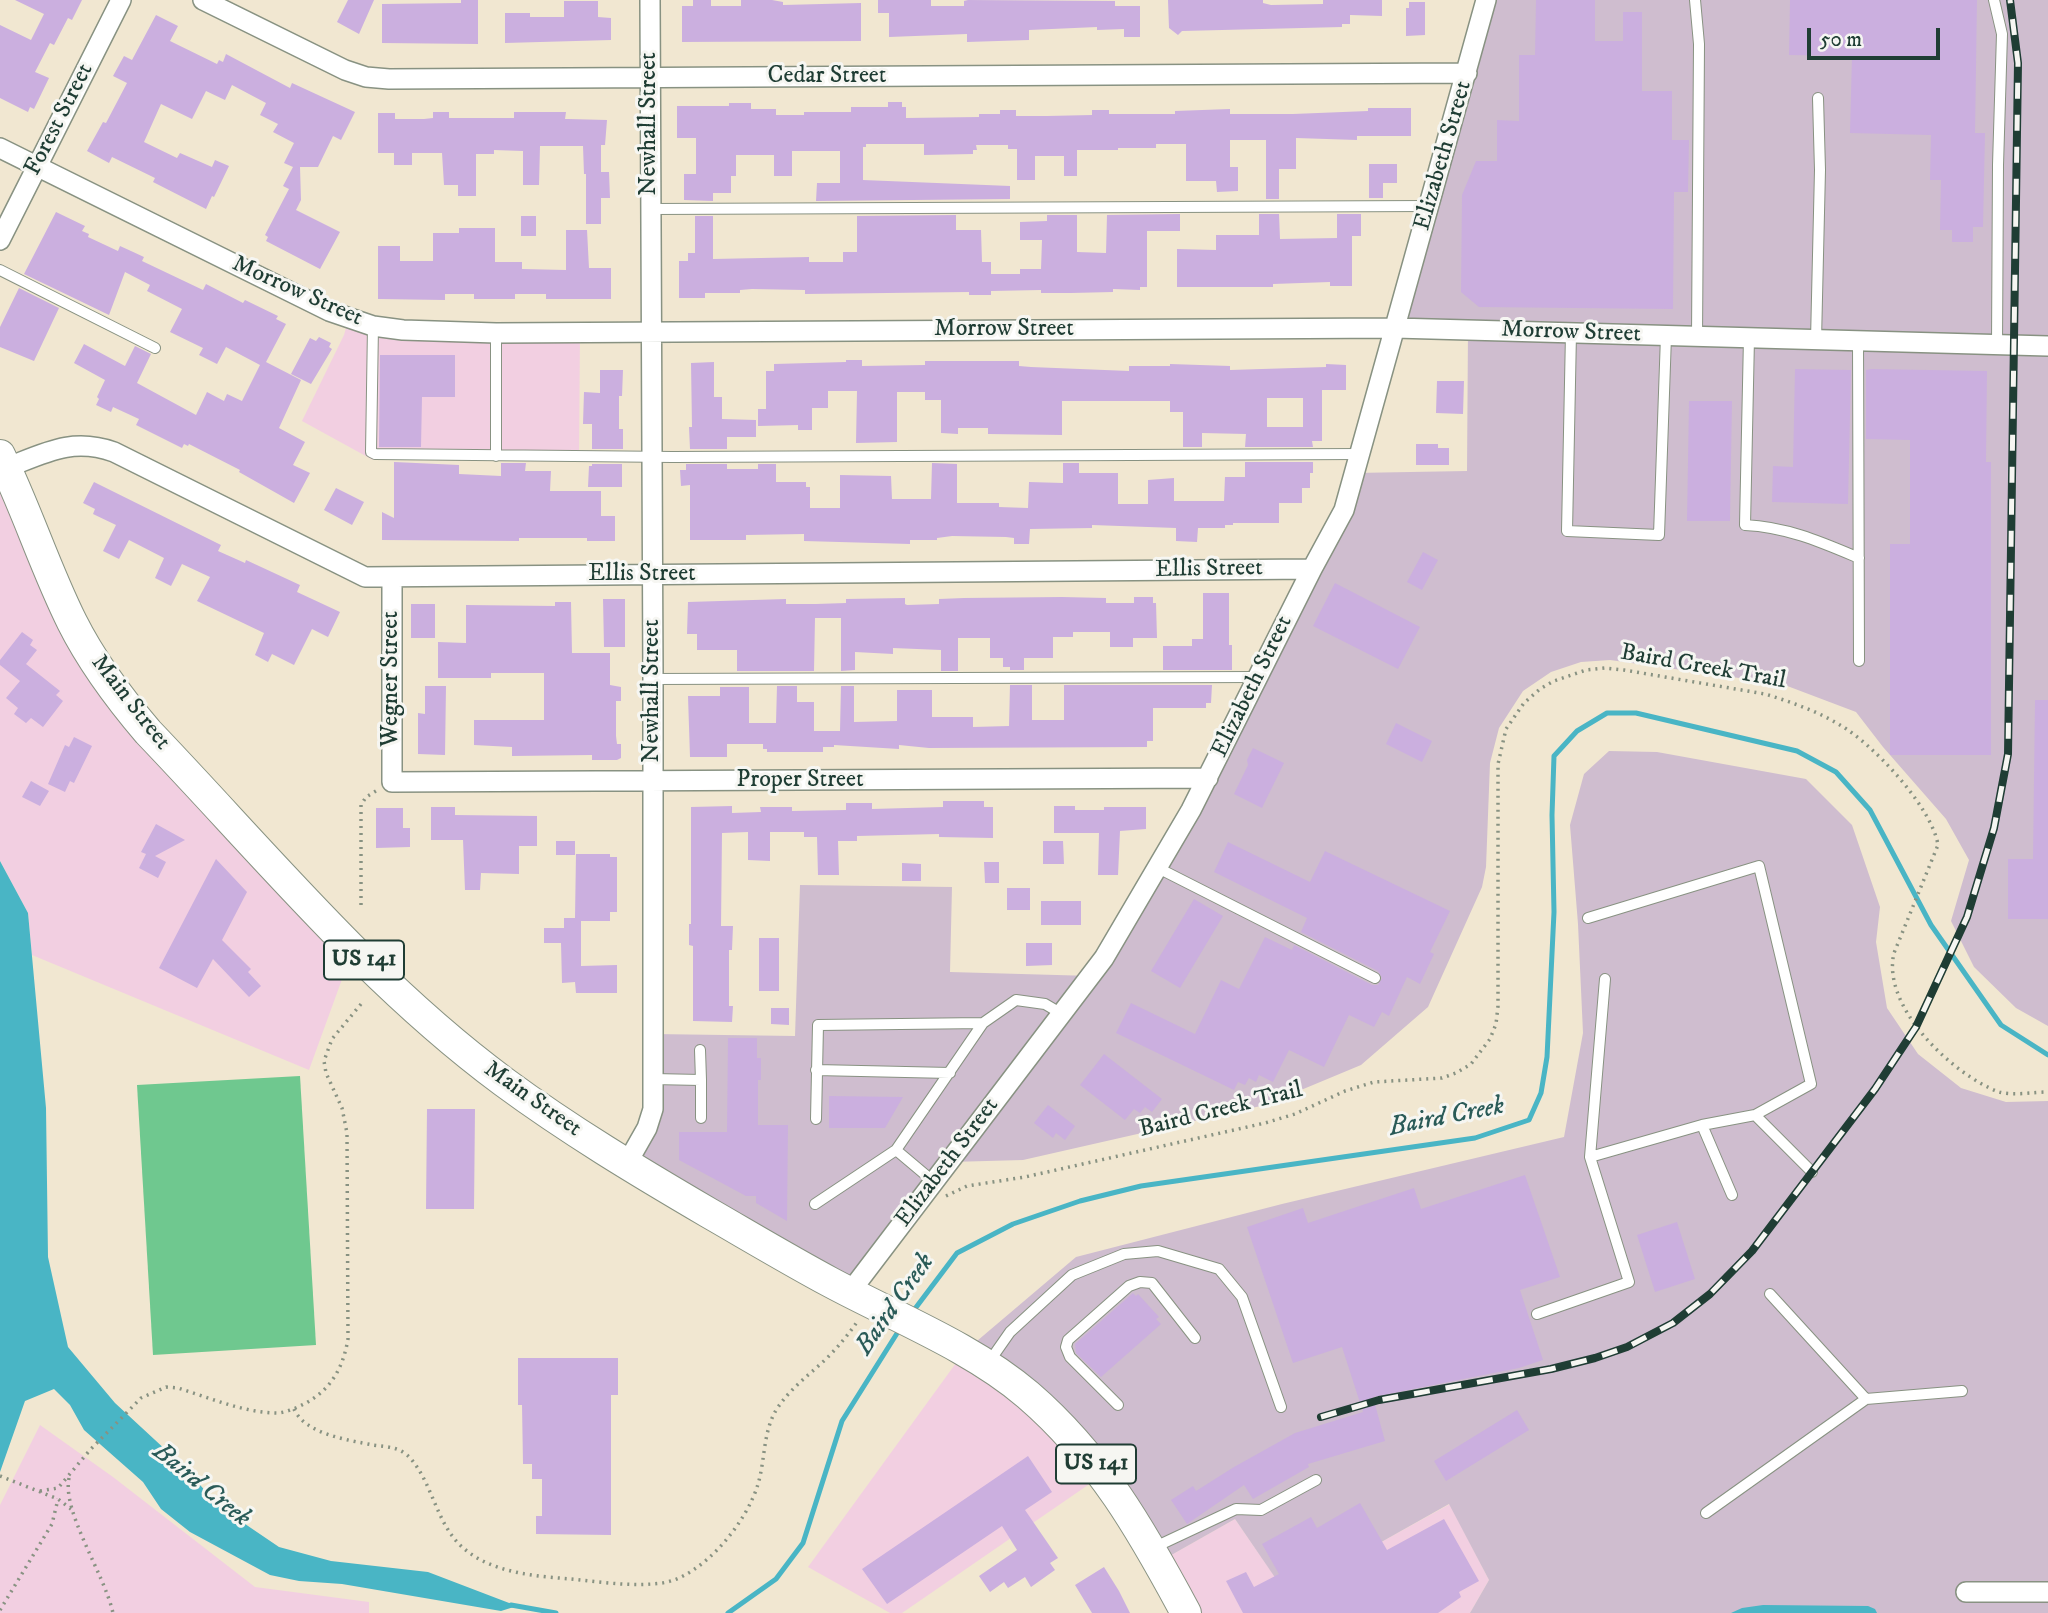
<!DOCTYPE html>
<html>
<head>
<meta charset="utf-8">
<style>
  body { margin:0 }
  #map { position:relative; width:2048px; height:1613px; overflow:hidden; background:#f1e7d1; font-family:"IM FELL DW Pica",serif }
  canvas { display:block }
  .scale { position:absolute; left:1807px; top:28px; width:133px; height:32px; box-sizing:border-box; border:4px solid #1f3d34; border-top:0; padding-left:9px; font-size:21px; line-height:24px; white-space:nowrap; color:#1f3d34; -webkit-text-stroke:5px #f6f6f2; paint-order:stroke }
</style>
</head>
<body>
<div id="map">
<canvas width="2048" height="1613"></canvas>
<div class="scale">50 m</div>
</div>
<script>
const g = document.querySelector('canvas').getContext('2d');
g.lineJoin = 'round';
function fillPath(path, color) {
  g.fillStyle = color;
  g.fill(path, 'evenodd');
}
function stroke(path, color, width, dash) {
  g.strokeStyle = color;
  g.lineWidth = width;
  g.lineCap = dash ? 'butt' : 'round';
  g.setLineDash(dash || []);
  g.stroke(path);
}
function drawText(font, color, halo, rows, align = 'center') {
  g.font = font + ' "IM FELL DW Pica",serif';
  g.lineWidth = 6;
  g.setLineDash([]);
  g.textBaseline = 'middle';
  g.strokeStyle = halo;
  g.fillStyle = color;
  for (const [text, x, y, turn = 0] of rows) {
    g.save();
    g.translate(x, y);
    g.rotate((+turn || 0) * Math.PI / 180);
    g.textAlign = isNaN(turn) ? turn : align;
    if (halo) g.strokeText(text, 0, 0);
    g.fillText(text, 0, 0);
    g.restore();
  }
}
fillPath(new Path2D(`
  M349,318L580,332L579,456L376,454L373,460L302,421L344,335Z
  M0,455L72,622L353,949L309,1070L32,955L28,913L0,861Z
  M964,1352L1104,1474L902,1613H890L808,1567Z
  M40,1425L113,1477L255,1587L369,1602V1613H0V1505Z
  M1450,1504L1489,1580L1470,1613H1186L1159,1562L1235,1519L1287,1594Z`), '#f2cfe1');
fillPath(new Path2D(`
  M1486,0H2048V1026L2016,1008L1974,967L1951,921L1969,860L1946,819L1883,747L1856,712L1782,684L1610,660L1581,662L1551,672L1523,691L1499,728L1490,763L1486,867L1482,887L1428,1007L1361,1065L1265,1105L1023,1160L950,1162L850,1292L626,1165L647,1128L653,1034L795,1036L800,885L952,887L950,972L1092,976L1104,958L1354,473L1467,471L1468,330L1395,328Z
  M1609,751L1657,752L1806,779L1852,825L1880,907L1876,942L1887,1008L1918,1054L1961,1088L2006,1102L2048,1101V1613H1470L1489,1580L1449,1504L1287,1595L1235,1519L1159,1562L1104,1474L964,1352L1076,1257L1282,1204L1564,1137L1583,1033L1578,924L1570,825L1584,774Z`), '#cfbdcf');
fillPath(new Path2D(`
  M300,1076L316,1345L153,1355L137,1085Z`), '#6fc88f');
fillPath(new Path2D(`
  M0,861L28,913L46,1108L48,1257L68,1347L115,1403L181,1464L220,1507L279,1547L331,1561L428,1572L517,1606L501,1611L342,1584L299,1581L270,1575L190,1532L161,1509L143,1482L84,1430L70,1405L54,1389L25,1401L0,1472Z
  M1763,1605L1868,1606L1875,1609L1877,1613H1731L1742,1608Z`), '#49b5c5');
stroke(new Path2D(`
  M911,1314L957,1253L1013,1224L1080,1201L1141,1186L1475,1138L1529,1120L1541,1093L1547,1057L1554,912L1552,815L1554,756L1577,731L1607,713H1636L1797,751L1836,772L1870,810L1931,925L2001,1025L2048,1055
  M511,1605L556,1613
  M728,1613L776,1579L803,1543L842,1421L901,1327`), '#49b5c5', 5);
fillPath(new Path2D(`
  M15,0H82L72,20L68,18L54,45L50,43L35,72L49,78L34,109L30,107L28,112L0,98V25L31,40L44,14Z
  M348,0H374L359,34L337,22Z
  M461,0H478V44L382,43V4L461,3Z
  M693,0H711V6H741V0H772L783,2V5L861,3V41L682,42V6H693Z
  M878,0H931V6H964V1L968,0L1115,1V6H1140V37H1124V29L1097,30V27L1029,30V40L967,42V34L889,37V13H878Z
  M1168,0H1263V3L1271,5L1323,4V0H1382V16L1350,15V24H1342V27L1182,31L1178,35L1169,28Z
  M1536,0H1595V41H1623V12H1642V91H1672V140H1689L1688,192H1674L1673,309L1479,307L1461,292L1462,195L1476,161H1497V120L1519,121V55H1535Z
  M1790,0H1977L1975,133H1985L1983,227H1973V242H1952V230H1940L1941,180H1930L1931,135L1850,133L1852,56L1789,55Z
  M564,1H598V17L611,18V40L505,43V13H530V17H564Z
  M1409,2H1425V35L1406,36V8H1409Z
  M156,15L178,26L170,41L217,64L219,60L223,62L226,54L290,88L292,83L355,112L341,140L333,136L318,167H300L301,200L296,210L340,232L320,269L266,241L268,237L265,235L289,189L283,186L293,167L284,163L294,143L273,132L278,124L260,115L266,103L232,85L225,100L206,91L192,119L161,104L144,142L177,158L180,153L212,167L215,160L229,166L214,197L212,196L206,209L153,182L155,178L112,157L109,163L87,151L103,122L106,123L127,83L113,76L124,56L132,60Z
  M888,102H902V107H906V118L979,117V114H1000V110H1016V116H1047L1092,115V110H1109V114H1175V111L1230,109V114H1293L1368,111V108H1411V136H1357V140L1296,138V169H1279V199H1266V140H1230V167H1238V191L1217,192L1216,181H1186V144H1156V148H1118V150H1077V176H1064V156H1035V180H1017V149H1008V145H976L977,150H973V154L924,155V144H866V147H863V180L1010,186V199L816,201L817,183H840V151H792V176H774V155H736V176H731V193H713V201L684,200V174H696V138H677V106H729V103H751V109H776V115H804V112H851V107H888Z
  M433,112H449V118H514V112H566L565,119H568L607,120L605,145H601V172H609L610,198H601V224H586V174H584L583,146H540L539,185H523V151L494,150V154H476V196H458V185H444L442,153H412V165H394V153H378V113H395V119H424L433,118Z
  M1369,164H1397V183H1383V198H1369Z
  M56,212L85,226L82,231L89,234L88,237L118,251L120,246L131,251L144,257L142,261L203,290L206,284L243,303L245,300L278,316L276,319L286,324L266,362L301,380L279,428L305,442L293,465L310,473L294,503L239,472L240,470L189,444L188,446L184,444L182,448L136,425L139,419L113,407L111,412L96,405L99,399L97,397L105,380L74,363L84,344L125,366L135,346L151,354L137,383L196,415L207,392L224,401L227,394L242,401L260,365L226,347L217,364L199,355L203,348L170,332L182,309L147,291L150,285L125,272L109,315L24,274Z
  M1180,214V231H1147V287H1140V290L1113,289V292L1071,293H1041V290L991,291V295H969V292L805,294V290L752,289L740,290V293H705V298H679V261H688V253H695V216H713V259L809,257V262H843V252H857V216L956,215V230H981L982,262H991V274H1020V269H1041L1042,240H1020V222L1047,221V215H1077V252L1106,253L1107,215Z
  M1259,214H1279L1280,239L1337,238V214H1361V236H1352V286H1330V282L1273,284V287H1177V249L1216,250V235H1259Z
  M521,216H536V236H521Z
  M459,228H495V262H522V269L566,270V230H587L589,268H611V299H546V294H515V299H474V294H445V300L378,299V246H400V261H433V233H459Z
  M19,288L59,308L34,361L0,347V327Z
  M319,337L331,343L329,347L332,349L311,384L291,374L310,338L316,341Z
  M380,355H455V397H422L421,447H379Z
  M846,360H862V366L925,365V361H1019V366L1031,367L1129,371V366H1170V364L1230,366V370L1326,367V364L1346,365V390H1322V441H1312L1313,447H1245L1246,434L1202,433V447H1183V412H1170V401H1062V435L988,434V428H958V434L941,433V400H925V392H897V442L856,443L857,391H828V408H812V430H798V425L758,426V409H766V371H774V364L846,362ZM1267,398H1303V427H1267Z
  M714,362V397H722V419L756,420V437H727V449H690L689,427H692L691,363Z
  M1795,369L1851,370L1848,504L1772,502L1773,466L1793,467Z
  M1871,369L1987,371L1986,462H1991V755H1890V544H1910V440L1866,439V370Z
  M600,370H623L622,396H619V429H623V449H592V424H583L584,392L600,393Z
  M1437,381H1464L1463,414L1436,413Z
  M1689,401H1732L1730,521H1687Z
  M1416,444H1438V448H1449V465H1416Z
  M394,462L459,465V474L501,476V463H526L525,471H551L550,491H601V516H615V541H587V538H519V541L382,540V512L394,518Z
  M1245,462H1313V473H1310V488H1302V503H1279V523H1233V525H1225V528H1198L1197,542L1176,541V528L1092,525V528L1030,529L1029,544H1014V538L1006,537L952,536L937,538V540H910V544L804,541V534L746,535V540H690V485L681,486L680,470H686V464H727V469H758V464H776V482H806V487H810V508H840V475L891,476L892,499H931L932,463L957,464V503H999V507L1028,508L1029,482L1063,483V463H1079V473H1118V504H1148V480L1174,478V501H1224L1225,477H1245Z
  M592,464H622V487H588L589,466H592Z
  M94,482L221,545L218,551L245,563L246,560L300,585L297,592L340,612L328,637L312,629L294,665L272,654L268,662L255,655L264,633L197,601L210,577L182,564L171,586L155,578L164,558L129,540L119,559L103,551L116,525L93,514L95,509L83,503Z
  M336,488L364,502L352,525L324,510Z
  M1423,552L1438,560L1422,590L1407,582Z
  M1335,583L1420,627L1398,669L1313,626Z
  M1203,593H1229V645H1232V670H1163V646H1192V639H1203Z
  M1062,597L1106,598V603H1134V597H1153V603H1156L1157,638H1133V647H1110V632H1073V637H1053V658H1024V670H1010V667H1003V658H990V638H958V671H941V650L893,648V654L855,652V670L841,671V618H815L814,671H737V650H697V634H687L688,602L786,599V604H816L846,603V599L905,598V604L907,605L939,604V599L964,598Z
  M603,599H625V647H604Z
  M555,602H571L572,653H610V685L621,687V701H616V736L617,744H621V758L617,760H592V755L512,756V747L474,745V720H544V673H491V678H438V642L466,643V605L555,606Z
  M411,604H435V638H411Z
  M22,632L33,640L30,645L37,650L26,664L60,691L56,695L63,701L43,727L31,718L26,723L14,714L18,708L6,698L20,681L0,665V660Z
  M1010,685H1032V720H1064V685H1212L1211,703H1206V708H1153V741H1147V747L929,748L899,745V749L834,745V747H823V752H767V749H763V744H727V757H690L688,696H720V687H749V723H776L777,686H797V702H814V731H840L841,686H854V722L897,721V690H932V717H973V727L1009,726Z
  M425,686H446L445,755L418,754V713L425,714Z
  M2035,700H2048V919H2008V859H2033Z
  M1396,723L1432,741L1422,762L1386,744Z
  M74,737L92,746L74,783L70,781L65,792L48,784L65,745L69,747Z
  M1253,748L1284,763L1262,808L1234,794L1248,765L1247,760Z
  M31,781L49,791L40,806L22,797Z
  M943,801H984V807H993V838L939,837V834L857,836V841H838L839,875H818L817,837H804V832H770V861L748,860V832L722,833L721,926H733L732,950H729V1006H733L732,1022L693,1021V946L689,945V924H691V807L732,806V813L761,812L760,807H792V811L846,810V803H872V809L943,807Z
  M1054,806H1075V810H1104V807H1146V829L1120,831L1118,875H1098L1099,833H1054Z
  M431,807H455V815L537,816V846H519V874L481,873L480,890H465L463,840H431Z
  M376,808H403V828H410V847L376,848Z
  M156,824L185,840L155,856L166,862L158,878L139,868L146,854L141,852Z
  M556,841H575V855H556Z
  M1043,841H1063L1064,864H1043Z
  M1228,842L1310,882L1325,851L1450,911L1430,952L1434,954L1420,984L1407,977L1389,1016L1382,1012L1374,1027L1349,1015L1324,1067L1289,1050L1273,1082L1259,1075L1256,1082L1249,1078L1245,1085L1238,1082L1234,1090L1116,1033L1131,1003L1195,1034L1221,980L1239,989L1265,937L1292,950L1294,945L1372,985H1378L1382,978L1378,971L1301,932L1307,918L1214,872Z
  M576,854H610V857H617V912H610V921H581V966L617,965V993H576L575,982L562,983L561,943H544V928H564V918H575Z
  M216,859L247,892L222,940L251,969L248,972L261,986L249,997L213,959L197,988L159,968Z
  M984,862H999V883H985Z
  M902,863L921,864V881H902Z
  M1007,888H1030V910H1007Z
  M1194,899L1223,916L1180,988L1151,971Z
  M1041,901H1081V925H1041Z
  M759,938H779V991H759Z
  M1026,943H1052V965L1026,966Z
  M771,1008H789V1025L771,1024Z
  M728,1038H757V1058H761V1080H758V1125H788L787,1221L756,1203V1196H746L679,1160V1132H727Z
  M1104,1054L1162,1099L1152,1112L1145,1107L1140,1113L1134,1109L1125,1120L1080,1085Z
  M829,1096L903,1097L885,1128H829Z
  M1048,1105L1075,1126L1065,1140L1056,1133L1053,1138L1034,1123Z
  M427,1109H475L474,1209H426Z
  M1525,1175L1560,1277L1520,1290L1543,1360L1519,1368L1373,1397L1385,1441L1308,1464L1309,1467L1253,1499L1244,1485L1187,1524L1171,1500L1193,1486L1196,1491L1234,1467L1295,1433L1363,1412L1342,1347L1293,1363L1247,1227L1303,1208L1308,1223L1414,1188L1421,1209Z
  M1677,1222L1695,1279L1655,1292L1637,1235Z
  M1133,1293L1136,1296L1138,1294L1159,1317L1156,1319L1161,1324L1101,1377L1076,1353L1075,1344Z
  M518,1358H618V1395H611V1535L536,1534V1516H542V1479H532V1464H523L522,1405H518Z
  M1517,1410L1529,1430L1446,1481L1434,1461Z
  M1028,1456L1052,1492L1025,1510L1058,1558L1050,1563L1055,1570L1031,1587L1025,1577L1008,1588L1004,1582L990,1592L979,1576L1017,1550L1002,1526L887,1604L862,1569Z
  M1360,1503L1387,1550L1444,1519L1479,1581L1459,1592L1461,1597L1438,1613H1243L1226,1581L1246,1572L1254,1587L1279,1574L1262,1544L1311,1517L1317,1528Z
  M1104,1567L1119,1591L1130,1613H1092L1075,1585Z`), '#cbafdf');
const lane = new Path2D(`
  M1695,0L1699,44L1697,337
  M1994,0L2002,34L1998,165L1997,345
  M651,209L1430,206
  M0,270L155,348
  M373,326L371,452L375,454L673,457L1360,454
  M496,333V456
  M1571,333L1567,531L1659,535L1666,336
  M1749,338L1745,525C1787,527 1821,542 1859,558
  M1816,340L1820,170L1818,98
  M1858,341L1859,661
  M653,679L1258,677
  M1158,868L1375,978
  M1588,918L1759,866L1811,1084L1755,1115L1702,1125L1590,1157L1605,979
  M700,1050L701,1080
  M816,1070L950,1073
  M653,1079L701,1080V1118
  M1755,1115L1812,1172
  M816,1119L818,1025L983,1023
  M1702,1125L1732,1195
  M896,1150L934,1182
  M815,1204L896,1150L983,1023L1016,1000L1045,1004L1062,1014
  M1770,1294L1866,1399L1962,1391
  M1537,1314L1629,1282L1590,1157
  M989,1362L1010,1332L1072,1275L1124,1254L1158,1251L1219,1269L1242,1297L1281,1407
  M1118,1405L1070,1357L1066,1347L1068,1340L1129,1286L1140,1282L1152,1283L1195,1338
  M1706,1513L1866,1399
  M1155,1547L1236,1509L1261,1510L1316,1480`);
const street = new Path2D(`
  M203,0L345,70L366,77L389,79L1467,73
  M0,148L329,311L373,326L403,330L496,333L1395,328L2048,346
  M0,240L121,0
  M6,468C45,453 72,437 114,452L365,577L1312,569
  M392,577V782L1208,778
  M626,1165L647,1128L653,1109V679L650,0
  M850,1292L1104,958L1191,810L1312,569L1344,510L1486,0
  M1966,1592H2048`);
const primary = new Path2D(`
  M0,455C27,510 45,568 72,622C92,662 119,698 148,732C263,852 370,983 504,1082C569,1130 639,1172 709,1213C749,1236 789,1260 830,1282C895,1317 972,1347 1028,1395C1100,1457 1142,1531 1186,1613`);
stroke(lane, '#889282', 12);
stroke(street, '#889282', 22);
stroke(primary, '#889282', 32);
stroke(new Path2D(`
  M361,905V805L366,797L376,791
  M946,1196L967,1186L1025,1177L1265,1123L1295,1114L1345,1091L1374,1082L1442,1078L1456,1073L1471,1064L1490,1039L1496,1024L1498,1006V764L1506,729L1524,703L1540,689L1554,681L1586,670L1605,668L1624,670L1765,694C1791,702 1817,711 1840,725C1873,744 1932,807 1938,845L1894,953C1881,1007 1953,1075 1999,1092C2013,1096 2034,1092 2048,1092
  M294,1409C305,1434 348,1440 373,1445C388,1447 401,1447 411,1459C433,1485 436,1522 461,1546C490,1573 534,1576 571,1579C601,1582 632,1587 662,1583C703,1577 747,1522 758,1484C765,1461 763,1434 775,1412C788,1390 808,1376 826,1359C838,1347 848,1335 857,1322
  M0,1476L58,1499L71,1509
  M69,1478C62,1512 104,1573 113,1613
  M40,1491L58,1488L90,1450L141,1398L166,1387L178,1388C210,1398 245,1413 278,1413C287,1412 296,1408 304,1404C331,1390 343,1368 348,1339L347,1133L342,1108L326,1073L324,1061L332,1039L361,1004
  M0,1610L52,1524L58,1499`), '#889282', 3.5, [2, 5]);
stroke(lane, '#fff', 10);
stroke(street, '#fff', 19);
stroke(primary, '#fff', 30);
const rail = new Path2D(`
  M1321,1417L1379,1400L1551,1369L1595,1358L1627,1347L1673,1323L1710,1294L1752,1251L1875,1089L1916,1027L1967,917L1994,828L2008,754L2018,63L2010,0`);
stroke(rail, '#1f3d34', 8);
stroke(rail, '#f6f6f2', 5, [16]);
for (const [x, y, w] of [
  [364,960,80],
  [1096,1464,80]
]) {
  const box = new Path2D();
  box.roundRect(x - w / 2, y - 19.5, w, 39, 5);
  g.fillStyle = '#f6f6f2';
  g.fill(box);
  stroke(box, '#1f3d34', 2);
}
drawText('bold 23px', '#1f3d34', null, [
  ["US 141",364,960],
  ["US 141",1096,1464]
]);
drawText('24px', '#1f3d34', '#f6f6f2', [
  ["Cedar Street",827,77],
  ["Forest Street",60,120,-63],
  ["Newhall Street",650,124,-90],
  ["Elizabeth Street",1444,156,-74],
  ["Morrow Street",297,292,24],
  ["Morrow Street",1004,330],
  ["Morrow Street",1571,333,2],
  ["Ellis Street",1209,570,-1],
  ["Ellis Street",642,575],
  ["Baird Creek Trail",1703,668,10],
  ["Wegner Street",392,679,-90],
  ["Elizabeth Street",1253,687,-64],
  ["Newhall Street",653,691,-90],
  ["Main Street",130,703,52],
  ["Proper Street",800,781],
  ["Main Street",532,1100,35],
  ["Baird Creek Trail",1221,1111,-14],
  ["Elizabeth Street",948,1163,-53]
]);
drawText('italic 26px', '#2a5b58', '#f6f6f2', [
  ["Baird Creek",1447,1118,-11],
  ["Baird Creek",896,1305,-55],
  ["Baird Creek",201,1486,39]
]);
</script>
</body>
</html>
